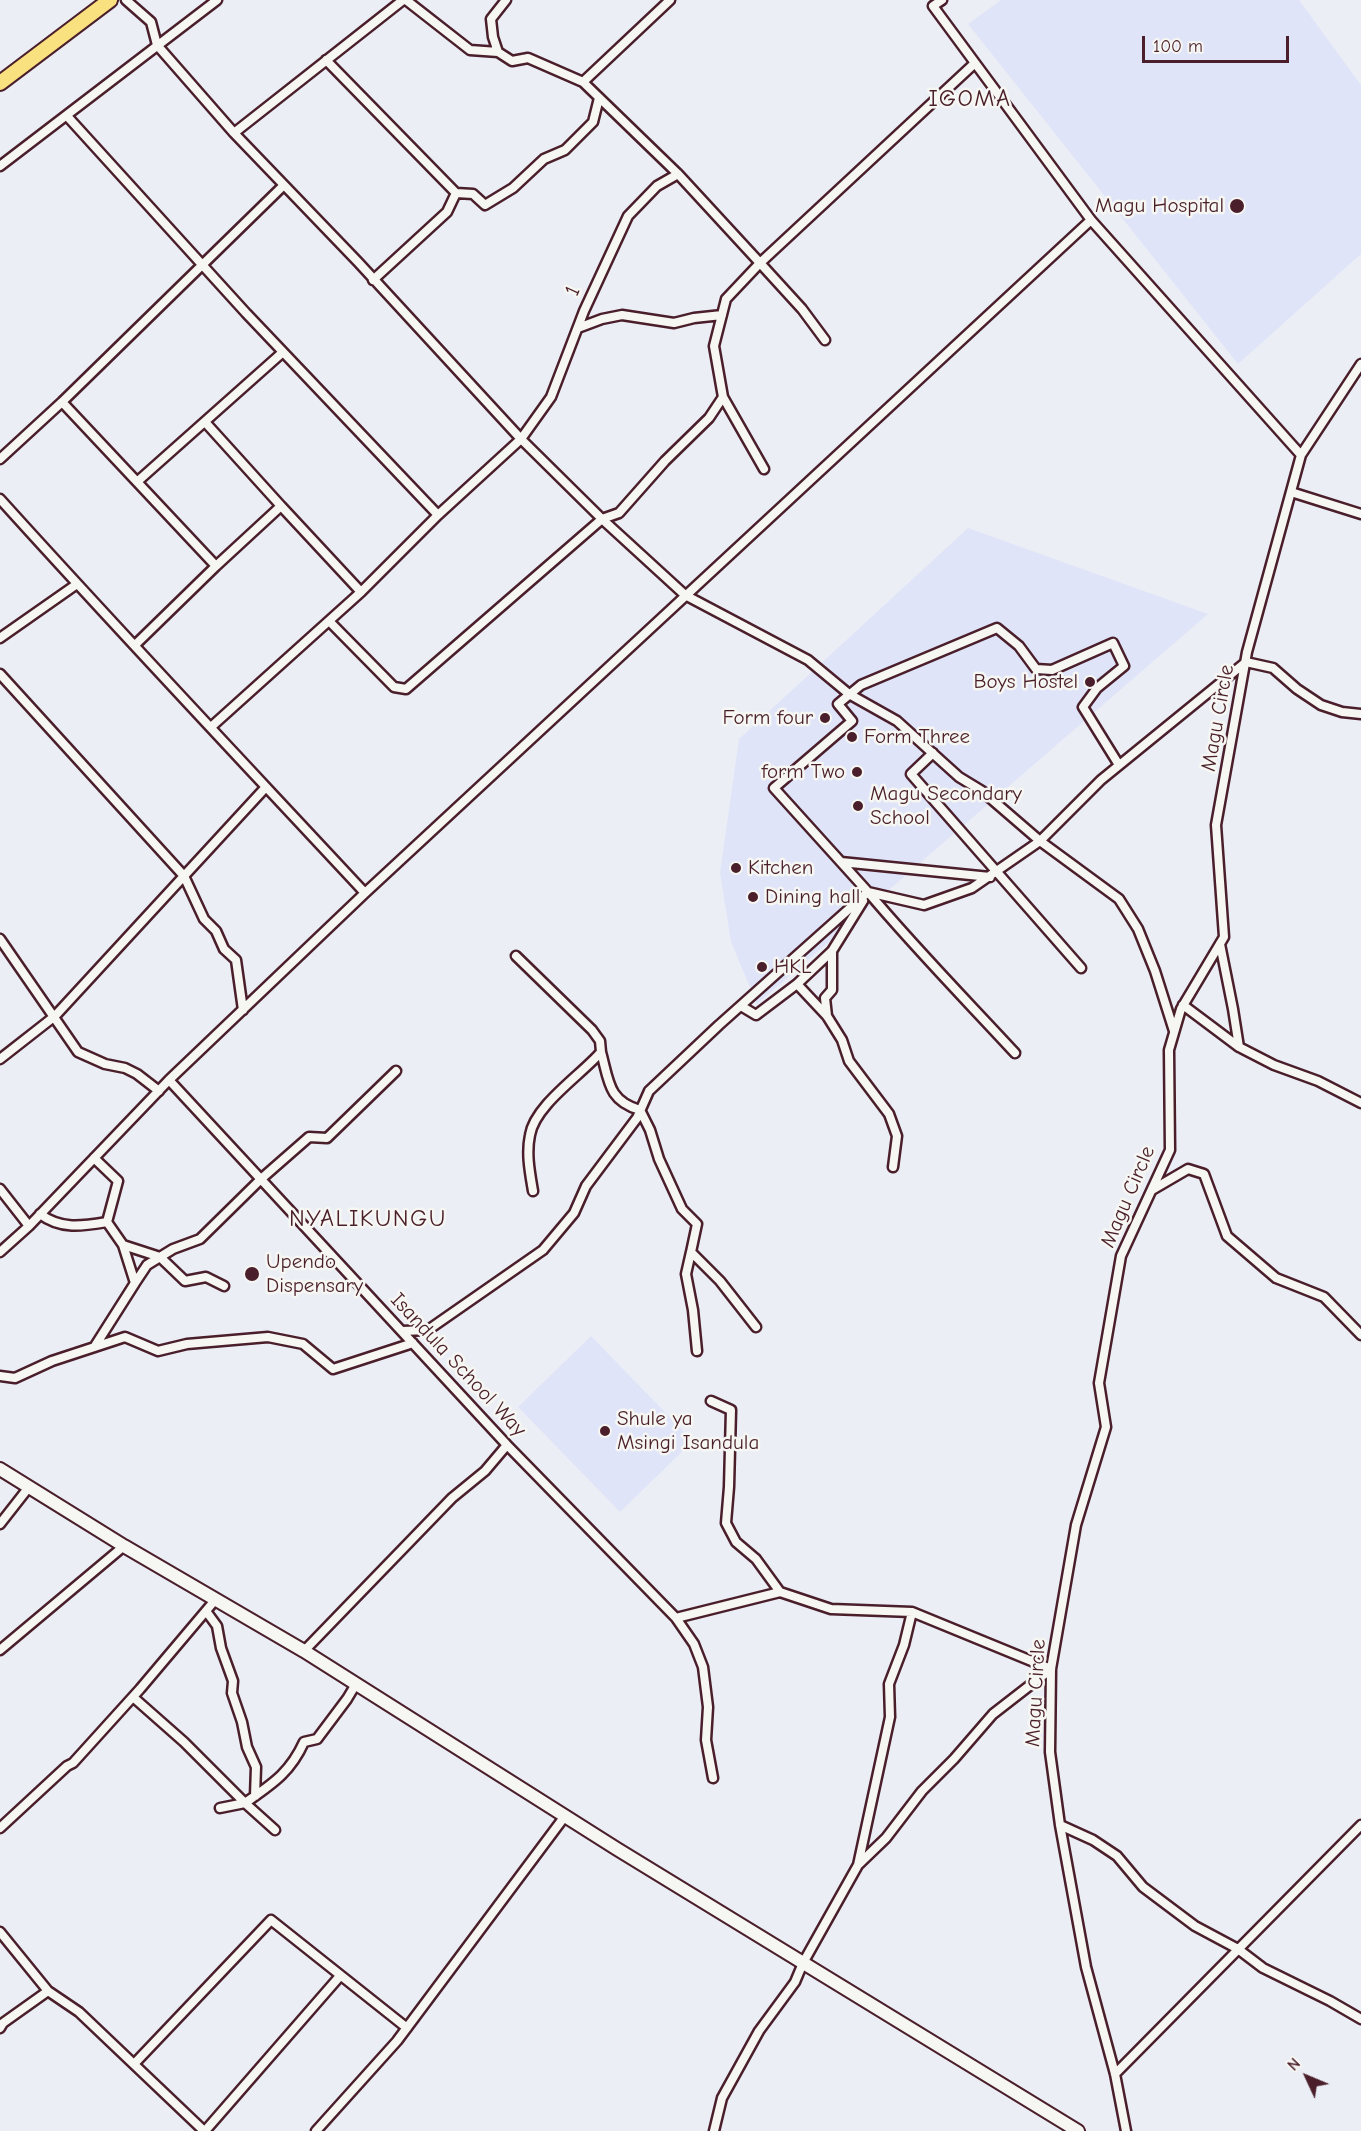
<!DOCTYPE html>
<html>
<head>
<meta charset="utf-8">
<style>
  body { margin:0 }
  #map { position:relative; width:1361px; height:2131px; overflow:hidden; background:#eceef5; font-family:"Comic Neue",sans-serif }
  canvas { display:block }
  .north { position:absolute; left:1277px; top:2047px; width:60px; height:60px; -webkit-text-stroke:4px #f6f6f2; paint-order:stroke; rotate:314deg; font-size:16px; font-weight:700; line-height:24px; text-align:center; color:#4a1f2b }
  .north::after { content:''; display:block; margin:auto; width:21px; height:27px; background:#4a1f2b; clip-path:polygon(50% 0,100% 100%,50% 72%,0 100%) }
  .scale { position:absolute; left:1142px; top:36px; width:147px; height:27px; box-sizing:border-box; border:3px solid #4a1f2b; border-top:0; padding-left:8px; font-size:18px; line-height:21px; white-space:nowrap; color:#4a1f2b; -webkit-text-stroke:4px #f6f6f2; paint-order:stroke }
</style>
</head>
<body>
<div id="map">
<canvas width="1361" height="2131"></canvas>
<div class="north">N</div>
<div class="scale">100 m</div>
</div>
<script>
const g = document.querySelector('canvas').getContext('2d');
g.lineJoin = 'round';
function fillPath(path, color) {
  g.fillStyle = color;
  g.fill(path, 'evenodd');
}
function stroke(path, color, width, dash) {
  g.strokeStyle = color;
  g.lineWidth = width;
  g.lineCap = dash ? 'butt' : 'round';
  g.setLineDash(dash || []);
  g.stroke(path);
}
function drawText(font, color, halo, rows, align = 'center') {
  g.font = font + ' "Comic Neue",sans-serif';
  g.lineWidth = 5;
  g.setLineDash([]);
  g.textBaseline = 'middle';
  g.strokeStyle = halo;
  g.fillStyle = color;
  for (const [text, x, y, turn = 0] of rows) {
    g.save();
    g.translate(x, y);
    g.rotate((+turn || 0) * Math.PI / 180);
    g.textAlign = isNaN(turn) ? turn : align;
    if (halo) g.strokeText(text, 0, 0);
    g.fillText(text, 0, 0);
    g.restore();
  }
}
fillPath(new Path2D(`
  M1001,0H1299L1361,85V254L1238,364L968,24Z
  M968,528L1208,614L757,1004L731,942L720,873L739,739Z
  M591,1336L693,1441L620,1512L518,1407Z`), '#e0e4f8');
const minor = new Path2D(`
  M126,0L151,22L157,45L234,133L358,262L521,439L602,519L685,595L808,660L849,694L897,721L959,777L982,791L1040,841L1119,899L1138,929L1155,971L1174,1031
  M406,0L470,50L498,52
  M506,0L491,19L493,37L498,52L512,61L528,58L583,82
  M670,0L583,82L678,174L760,263L975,63
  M326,60L456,193L447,212L373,280
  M67,116L246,313L438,515
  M234,133L403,0
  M0,166L217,0
  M456,193L473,194L485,205L513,188L544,159L565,150L593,122L599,98
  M1091,220L1301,455L1247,652L1216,825L1224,937L1181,1009L1169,1050L1170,1150L1121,1256L1099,1383L1106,1427L1076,1525L1051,1669L1050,1752L1060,1825L1086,1967L1115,2074L1126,2131
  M578,328L602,319L622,315L674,323L694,318L722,315
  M723,397L764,469
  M62,402L216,566L281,506L361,592
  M205,422L281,506
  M1301,455L1361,364
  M0,459L62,402L284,185
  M138,481L283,352
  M1291,492L1361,514
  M0,499C120,632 243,762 365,893
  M329,621L394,687L406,689L602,519L619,513L665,461L709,418L723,397L714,346L726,299L760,263L802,309L825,340
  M0,638L77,584
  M135,645L216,566
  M0,674L184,876L204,919L216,931L224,949L236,960L243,1010
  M211,727L361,592L438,515L521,439L551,397L584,311L628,216L657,186L678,174
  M933,753L911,774L1081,968
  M841,862L990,877
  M868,892L774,788L852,721L838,704L861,685L997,628L1019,646L1036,669L1052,670L1113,643L1124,666L1097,688L1083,707L1119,765
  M0,939L78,1052L105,1064L125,1068L137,1074L159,1091
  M1220,944L1233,1009L1239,1047L1274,1065L1318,1081L1361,1103
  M516,956L592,1030L600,1041L601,1052C581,1075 535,1105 530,1135C526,1154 530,1173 533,1191
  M797,984L832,951
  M1183,1005L1239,1047
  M741,1006L756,1015L797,984L827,1016L842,1040L849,1061L889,1114L897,1136L893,1167
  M827,1016L825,998L832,990V951L863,901
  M601,1052C609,1081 608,1101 640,1110L650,1130L659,1159L682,1209L697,1224L691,1252L720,1281L756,1327
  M1015,1053C966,1000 915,948 868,892L924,905L972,888L1040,841L1101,780L1246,662L1273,668L1297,689L1321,705L1342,712L1361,714
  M0,1059L55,1016L266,787
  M169,1080L507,1445L676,1618L694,1644L703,1667L708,1707L706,1740L713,1778
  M94,1158L118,1181L107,1222L123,1245L135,1283L95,1346
  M0,1189L29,1226
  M1152,1190L1188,1169L1204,1174L1227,1236L1276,1278L1324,1297L1361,1335
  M40,1214C61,1230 83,1226 107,1222
  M123,1245L160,1257L185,1281L206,1277L224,1286
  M0,1252L29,1226L169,1080L365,893L1091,220L933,6L942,0
  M691,1252L686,1274L693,1310L697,1351
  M135,1283L147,1265L173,1249L200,1239L261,1179L309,1137L327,1138L396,1071
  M402,1331L428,1330L543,1250L574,1213L586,1186L637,1118L649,1091L719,1025L868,892
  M0,1376L15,1378L52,1361L125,1337L158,1351L187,1344L268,1337L303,1344L333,1369L413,1343
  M711,1401L731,1410L729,1487L726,1523L736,1542L756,1559L780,1592
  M0,1524L29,1487
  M206,1611L217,1626L221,1648L233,1681L232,1693L242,1722L247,1747L256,1767L255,1796
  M676,1618L780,1592L831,1609L912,1612L1051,1669
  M0,1650L124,1546
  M304,1651L452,1498L485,1471L507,1445
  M133,1697L184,1742L245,1803C272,1784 290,1773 304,1742L317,1739L347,1699L356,1684
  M220,1808L245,1803L275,1830
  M1060,1825L1093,1840L1117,1856L1143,1887L1195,1926L1238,1949L1263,1968L1330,2001L1361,2019
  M0,1828L67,1766L73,1763L140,1689L216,1599
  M859,1864L886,1838L922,1791L954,1759L993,1714L1051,1669
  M0,1932L48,1991L79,2012L204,2131
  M0,2028L3,2023L48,1991
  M134,2064L271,1920L407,2028
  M1115,2074L1361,1825
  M205,2131L340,1976
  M316,2131L397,2041L565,1816
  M714,2131L722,2098L759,2031L795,1982L803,1963L858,1865L890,1717L889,1684L904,1645L912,1612`);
const secondary = new Path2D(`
  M0,1469L124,1546L304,1651L617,1849L1078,2131`);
const trunk = new Path2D(`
  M0,83L110,0`);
stroke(minor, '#4a1f2b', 13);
stroke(secondary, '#4a1f2b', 16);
stroke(trunk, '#4a1f2b', 18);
stroke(minor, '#f6f6f2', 8);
stroke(secondary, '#f6f6f2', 12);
stroke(trunk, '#fae180', 14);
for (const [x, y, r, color] of [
  [1237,206,8,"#4a1f2b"],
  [1090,682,6,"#4a1f2b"],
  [825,718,6,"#4a1f2b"],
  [852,737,6,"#4a1f2b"],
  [857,772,6,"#4a1f2b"],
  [858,806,6,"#4a1f2b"],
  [736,868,6,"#4a1f2b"],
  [753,897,6,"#4a1f2b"],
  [762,967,6,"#4a1f2b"],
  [252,1274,8,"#4a1f2b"],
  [605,1431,6,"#4a1f2b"]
]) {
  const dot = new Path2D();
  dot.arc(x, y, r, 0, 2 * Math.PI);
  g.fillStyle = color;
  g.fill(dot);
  stroke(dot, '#f6f6f2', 2);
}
drawText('21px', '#4a1f2b', '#f6f6f2', [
  ["Magu Hospital",1224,206,"right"],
  ["Boys Hostel",1078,682,"right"],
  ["Form four",813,718,"right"],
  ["Form Three",864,737],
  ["form Two",845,772,"right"],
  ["Magu Secondary",870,794],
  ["School",870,818],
  ["Kitchen",748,868],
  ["Dining hall",765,897],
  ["HKL",774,967],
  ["Upendo",266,1262],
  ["Dispensary",266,1286],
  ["Shule ya",617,1419],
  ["Msingi Isandula",617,1443]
], 'left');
drawText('21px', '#4a1f2b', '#f6f6f2', [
  ["1",573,291,-66],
  ["Magu Circle",1218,718,-80],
  ["Magu Circle",1128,1197,-67],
  ["Isandula School Way",458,1365,47],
  ["Magu Circle",1036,1693,-87]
]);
g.letterSpacing = '1.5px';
drawText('24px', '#4a1f2b', '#f6f6f2', [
  ["IGOMA",970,99],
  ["NYALIKUNGU",368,1219]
]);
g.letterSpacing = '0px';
</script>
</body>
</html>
